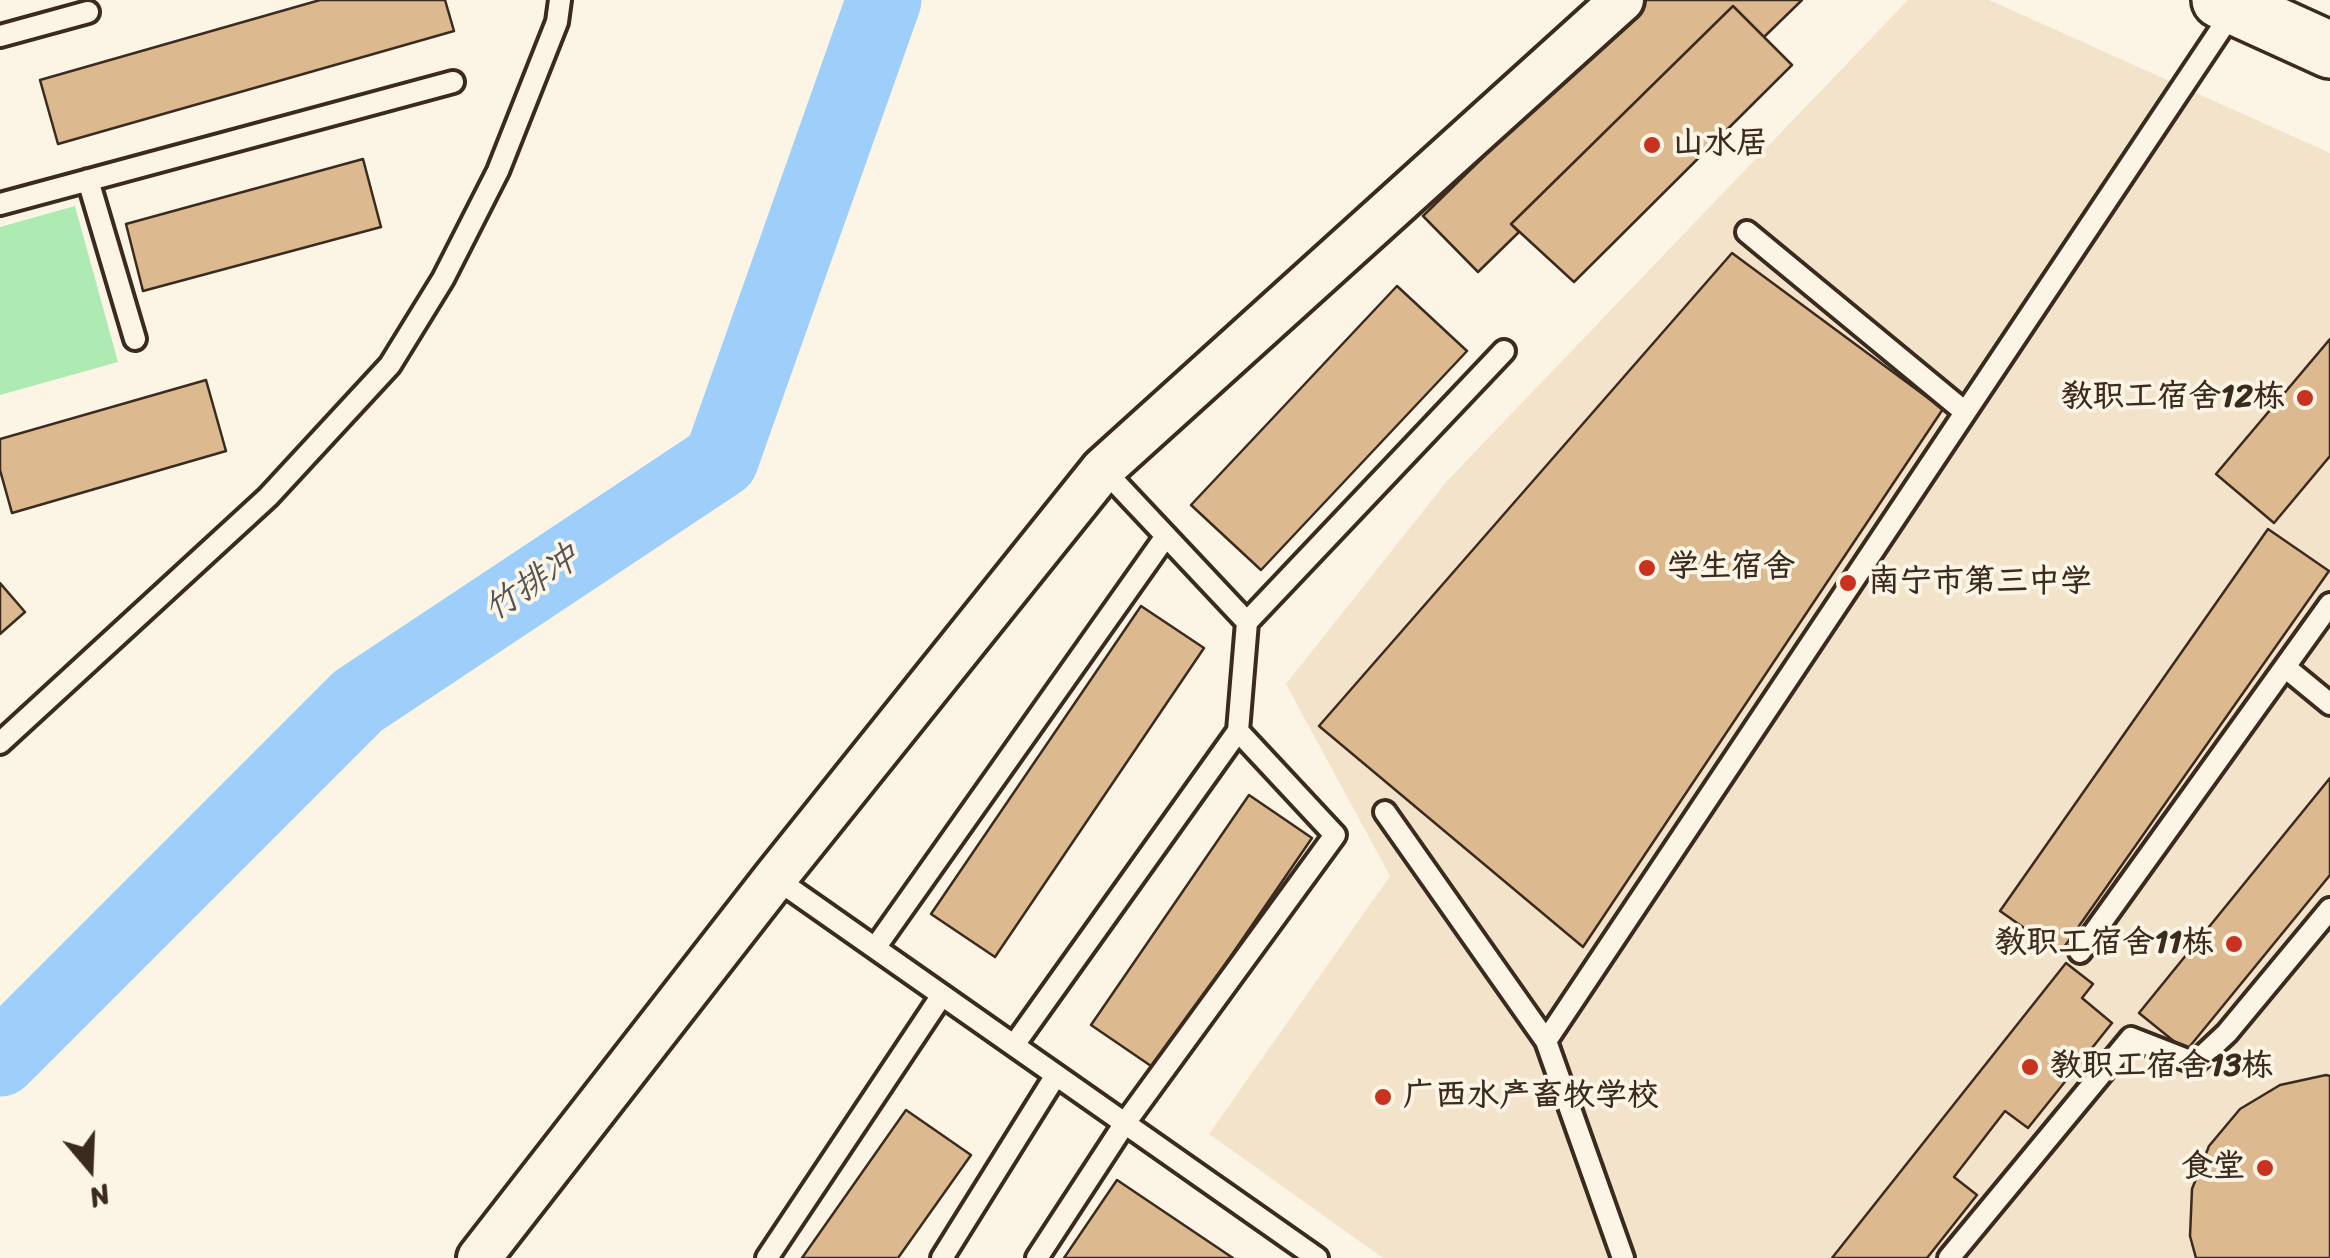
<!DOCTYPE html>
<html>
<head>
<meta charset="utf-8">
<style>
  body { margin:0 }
  #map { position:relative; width:2330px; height:1258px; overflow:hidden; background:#fcf5e5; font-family:Sriracha,sans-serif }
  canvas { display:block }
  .north { position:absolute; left:40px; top:1118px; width:100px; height:100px; -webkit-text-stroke:8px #fcf5e5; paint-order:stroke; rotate:161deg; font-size:28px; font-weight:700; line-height:40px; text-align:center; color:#3b2a1e }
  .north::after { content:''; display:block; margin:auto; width:35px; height:45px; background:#3b2a1e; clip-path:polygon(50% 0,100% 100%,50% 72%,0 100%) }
</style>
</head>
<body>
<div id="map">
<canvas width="2330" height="1258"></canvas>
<div class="north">N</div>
</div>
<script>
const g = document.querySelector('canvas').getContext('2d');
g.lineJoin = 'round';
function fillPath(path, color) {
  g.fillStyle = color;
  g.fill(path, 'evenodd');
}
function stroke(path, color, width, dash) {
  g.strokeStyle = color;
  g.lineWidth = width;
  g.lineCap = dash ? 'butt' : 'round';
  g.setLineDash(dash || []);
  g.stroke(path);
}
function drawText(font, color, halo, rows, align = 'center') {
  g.font = font + ' Sriracha,"LXGW WenKai TC",sans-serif';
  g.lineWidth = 8;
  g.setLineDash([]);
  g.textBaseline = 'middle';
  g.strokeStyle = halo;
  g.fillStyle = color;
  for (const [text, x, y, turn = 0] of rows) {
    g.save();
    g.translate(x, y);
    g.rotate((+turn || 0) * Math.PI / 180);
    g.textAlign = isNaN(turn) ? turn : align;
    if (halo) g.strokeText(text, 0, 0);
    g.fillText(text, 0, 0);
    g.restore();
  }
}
fillPath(new Path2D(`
  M1908,0H1989L2330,153V1258H1383L1209,1134L1390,876L1286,684L1447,481Z`), '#f3e3cb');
fillPath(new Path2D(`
  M75,206L118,362L0,395V227Z`), '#adebb2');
stroke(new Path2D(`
  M0,1059L358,701L721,460L884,0`), '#9dcffa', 75);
const building = new Path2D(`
  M320,0H445L454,31L58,144L40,80Z
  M1644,0H1802L1764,37L1733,6L1511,224L1519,232L1478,272L1423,216Z
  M1733,6L1792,65L1574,282L1511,224Z
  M363,159L381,227L143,291L126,224Z
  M1732,253L1943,409L1583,947L1319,726Z
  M1397,286L1467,351L1261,570L1191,505Z
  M2330,339V456L2274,523L2216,474Z
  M206,380L226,451L12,513L0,470V439Z
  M2268,529L2329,571L2060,953L2000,911Z
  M0,583L25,612L0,634Z
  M1141,606L1204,648L995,957L931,914Z
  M2330,778V875L2186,1051L2139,1013Z
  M1249,795L1312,838L1154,1068L1091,1025Z
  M2066,963L2093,984L2082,998L2112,1023L2028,1128L2005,1111L1954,1177L1977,1195L1927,1258H1832Z
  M2326,1075L2330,1076V1258H2196L2190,1236L2192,1189L2209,1146L2240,1109L2280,1085Z
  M906,1110L971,1155L898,1258H802Z
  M1117,1180L1233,1258H1064Z`);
fillPath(building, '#ddb98f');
stroke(building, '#3b2a1e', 2.5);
const lane = new Path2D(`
  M0,36L88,12
  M88,180L135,339
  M0,204L453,82
  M1747,232L1965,412
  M1103,469L1247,622
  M2285,667L2330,704
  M1238,731L1247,622L1504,351
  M0,743L268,497L390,365L443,279L498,171L557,22L560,0
  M1385,812L1546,1041L1623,1258
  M775,878L1317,1258
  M875,948L1166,536
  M2080,952L2330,604
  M1546,1041L2235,8
  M1014,1045L1238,731L1335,835L1125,1123L1037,1258
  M767,1258L942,995
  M942,1258L1056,1075
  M1949,1258L2131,1038L2195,1063L2227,1033L2330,909`);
const street = new Path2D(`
  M479,1258L775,878L1103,469L1622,0`);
const secondary = new Path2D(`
  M2220,0L2330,50`);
stroke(lane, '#3b2a1e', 28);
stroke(street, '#3b2a1e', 50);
stroke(secondary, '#3b2a1e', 62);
stroke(lane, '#fcf5e5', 20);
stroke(street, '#fcf5e5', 42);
stroke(secondary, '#fcf5e5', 55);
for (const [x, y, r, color] of [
  [1652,145,10,"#c8321e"],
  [2305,398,10,"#c8321e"],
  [1647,568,10,"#c8321e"],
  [1848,583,10,"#c8321e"],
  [2234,944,10,"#c8321e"],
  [2030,1067,10,"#c8321e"],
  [1383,1097,10,"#c8321e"],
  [2265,1168,10,"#c8321e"]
]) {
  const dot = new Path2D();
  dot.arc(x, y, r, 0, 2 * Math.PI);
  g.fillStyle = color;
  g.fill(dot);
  stroke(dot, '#fcf5e5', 4);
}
drawText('bold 32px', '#3b2a1e', '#fcf5e5', [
  ["山水居",1672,145],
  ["教职工宿舍12栋",2285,398,"right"],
  ["学生宿舍",1667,568],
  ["南宁市第三中学",1868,583],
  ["教职工宿舍11栋",2214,944,"right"],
  ["教职工宿舍13栋",2050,1067],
  ["广西水产畜牧学校",1403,1097],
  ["食堂",2245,1168,"right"]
], 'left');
drawText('italic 35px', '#545355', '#fcf5e5', [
  ["竹排冲",532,585,-34]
]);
</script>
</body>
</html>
